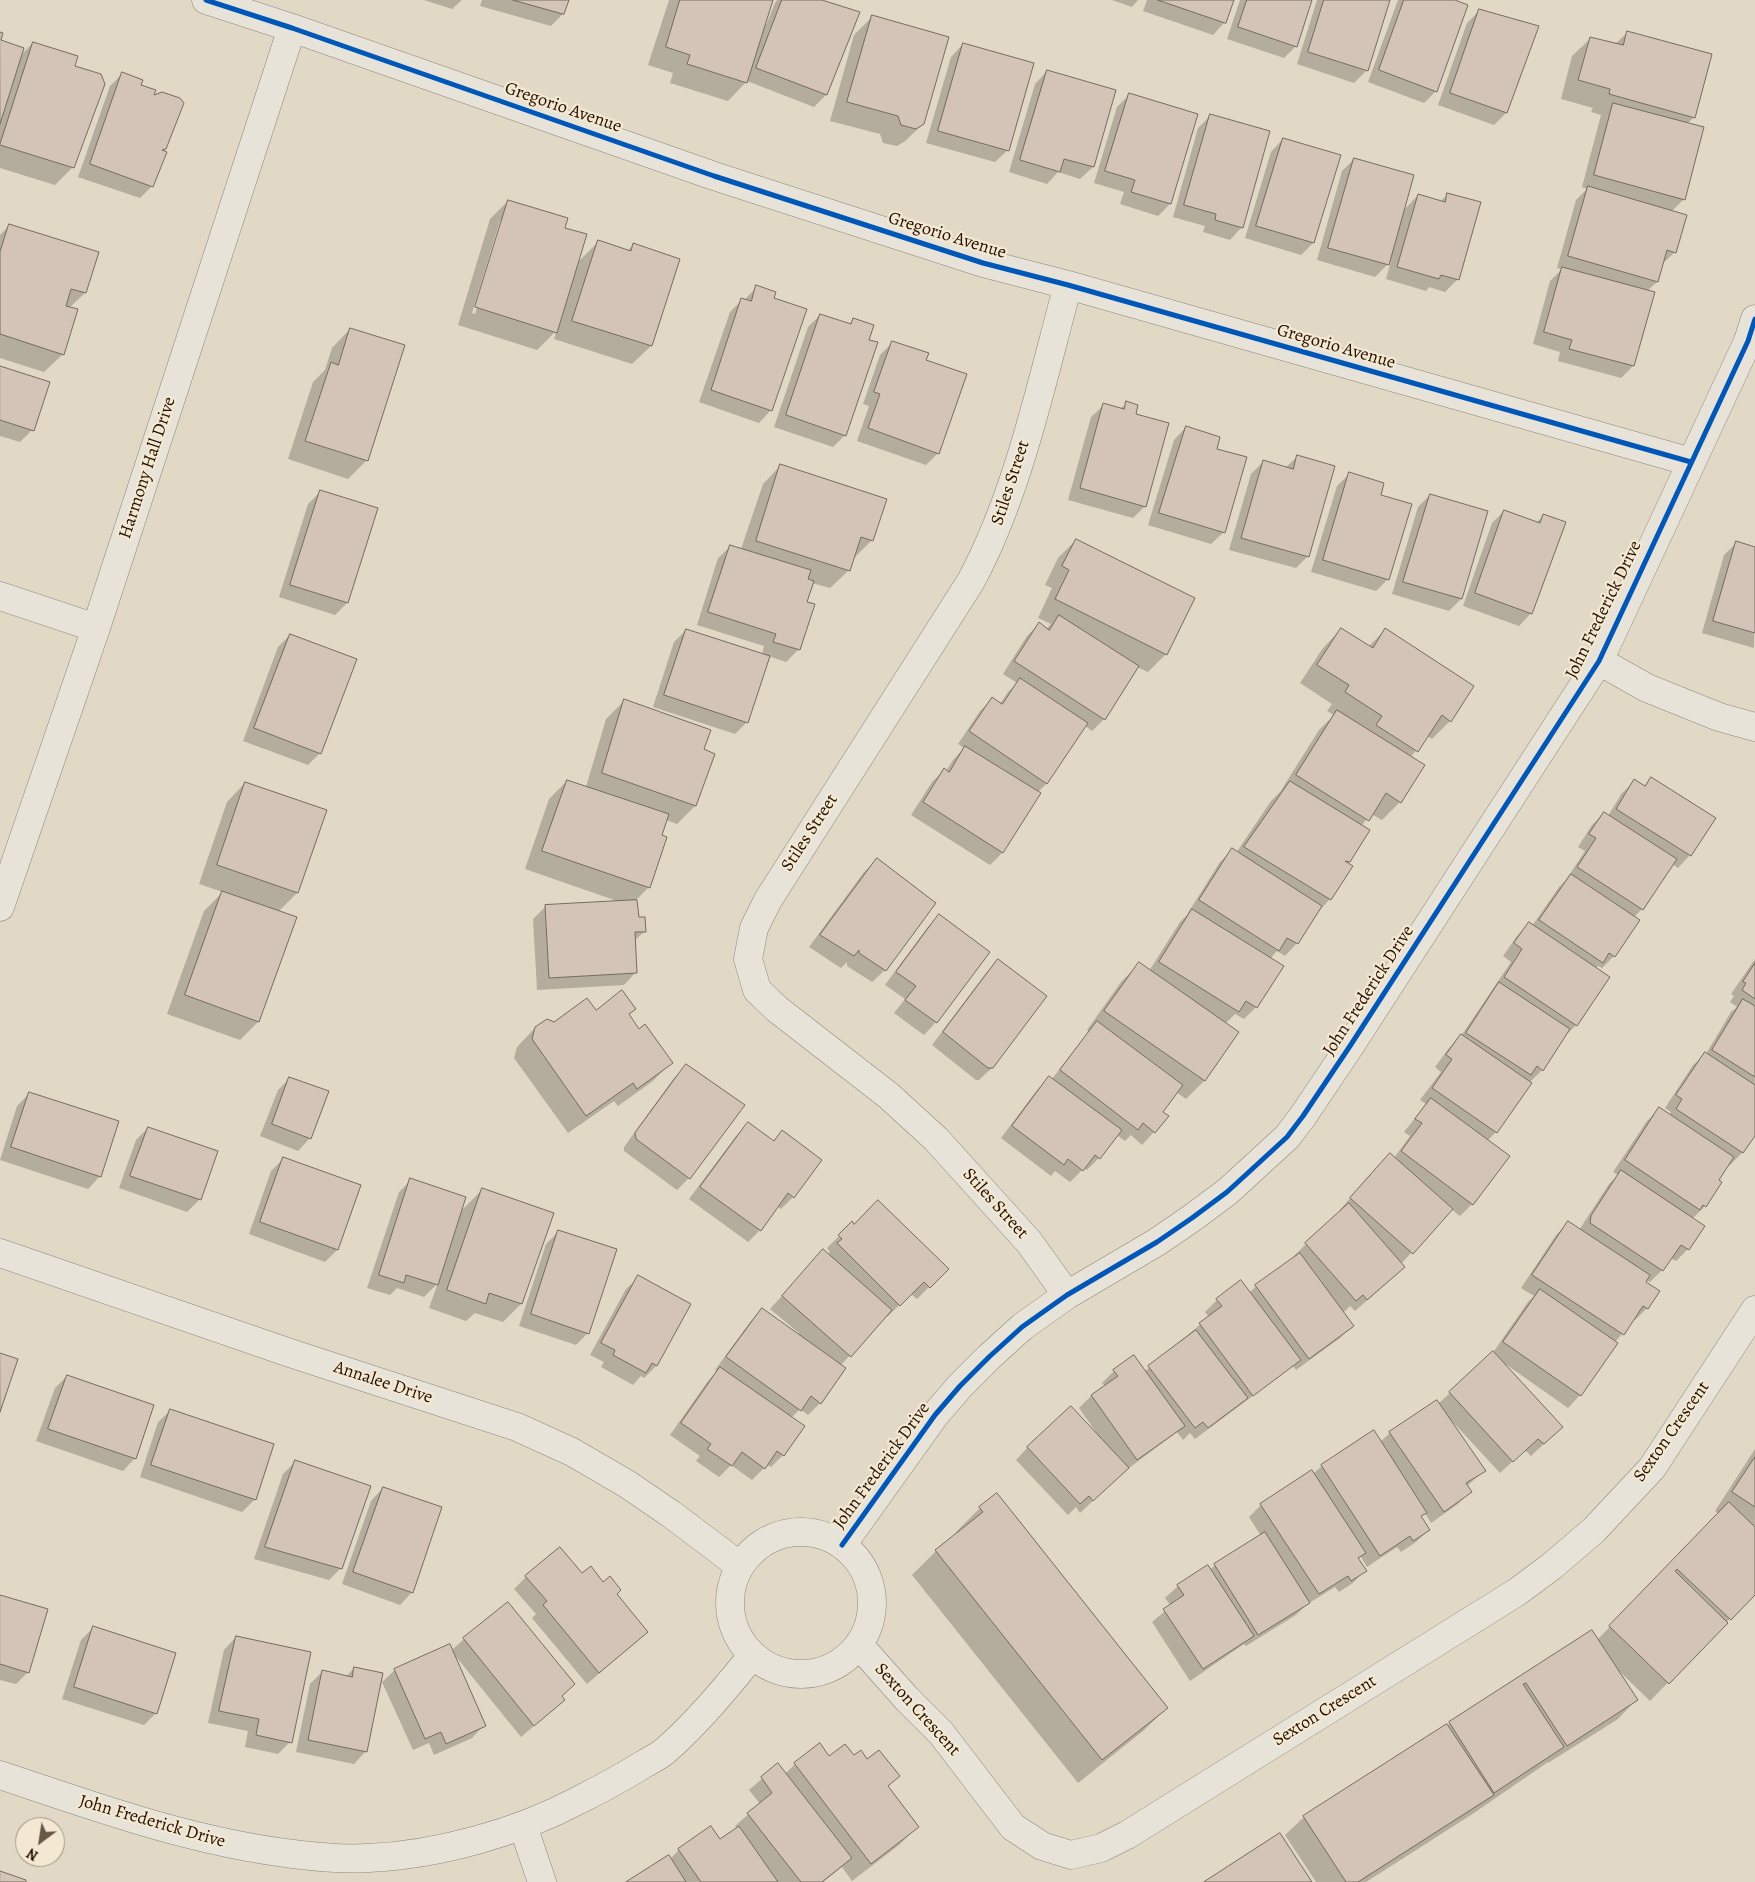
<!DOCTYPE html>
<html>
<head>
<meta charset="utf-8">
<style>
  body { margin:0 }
  #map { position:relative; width:1755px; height:1882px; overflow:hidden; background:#e1d8c5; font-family:Alegreya,serif }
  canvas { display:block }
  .north { position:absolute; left:15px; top:1817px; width:50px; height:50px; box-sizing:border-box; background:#f3e9d2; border:1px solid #a1927f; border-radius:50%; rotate:211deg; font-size:14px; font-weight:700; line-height:20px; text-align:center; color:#271002 }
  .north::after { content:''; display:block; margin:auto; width:18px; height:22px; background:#685646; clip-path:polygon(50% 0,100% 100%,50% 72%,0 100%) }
</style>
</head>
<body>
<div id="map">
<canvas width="1755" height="1882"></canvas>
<div class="north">N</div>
</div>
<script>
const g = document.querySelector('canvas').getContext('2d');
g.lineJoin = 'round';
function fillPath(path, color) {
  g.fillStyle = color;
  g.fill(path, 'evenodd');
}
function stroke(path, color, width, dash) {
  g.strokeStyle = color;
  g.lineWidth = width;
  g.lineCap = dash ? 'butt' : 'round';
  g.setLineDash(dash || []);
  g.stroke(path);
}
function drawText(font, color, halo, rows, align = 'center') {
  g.font = font + ' Alegreya,serif';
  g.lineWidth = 4.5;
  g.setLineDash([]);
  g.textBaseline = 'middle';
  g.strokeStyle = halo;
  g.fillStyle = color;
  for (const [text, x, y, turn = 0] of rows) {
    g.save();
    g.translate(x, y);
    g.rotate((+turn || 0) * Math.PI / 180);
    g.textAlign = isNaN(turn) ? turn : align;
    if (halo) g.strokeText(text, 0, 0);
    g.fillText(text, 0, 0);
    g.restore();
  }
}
fillPath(new Path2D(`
  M424,0H462L452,9Z
  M482,0H568L563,14L551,26L480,6Z
  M669,0H771L764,25H766L775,3L777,0H818L826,95L814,107L747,81L728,101L670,83L673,73L648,65Z
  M1112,0H1138L1132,7Z
  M1147,0H1233L1225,22L1213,35L1143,11Z
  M1240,0H1311L1296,46L1284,58L1227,39Z
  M1317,0H1389L1367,70L1354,83L1297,64Z
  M1398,0H1451L1436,91L1424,103L1368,82Z
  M1479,11L1506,113L1494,125L1438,105L1467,23Z
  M872,17L923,124L904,142L897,146L883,143L880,134L830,121L854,35Z
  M1628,32L1694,117L1687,124L1684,199L1671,212L1675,252L1662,264L1657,282L1647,291L1633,366L1621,378L1558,361L1560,352L1533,344L1550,281L1562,269L1557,268L1576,200L1587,189L1582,187L1601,115L1591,112L1593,108L1561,99L1572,56L1591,38L1615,44Z
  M0,41L19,57L33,43L73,67V167L55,185L0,168Z
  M963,44L1008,150L995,162L926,143L951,57Z
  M1047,71L1114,91L1093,167L1080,179L1058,172L1047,184L1009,172L1035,84Z
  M122,74L152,97L165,148L162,151L152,186L140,198L78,177L110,86Z
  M1129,95L1196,115L1170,204L1158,216L1120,204L1124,192L1094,183L1117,107Z
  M1210,116L1242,227L1230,240L1203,232L1205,226L1173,217L1198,128Z
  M1283,139L1313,243L1301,255L1245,238L1271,152Z
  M1354,159L1403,211L1418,195L1440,202L1448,194L1480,203L1457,280L1445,292L1429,287L1426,291L1386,279L1391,261L1375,277L1317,260L1342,171Z
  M508,201L564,229L576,264L598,242L627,251L633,245L679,260L651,346L632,364L554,339L557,330L537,350L458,325L490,219ZM500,221H503L475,314L472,313Z
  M9,226L85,293L69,308L63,354L44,372L0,358V235Z
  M757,287L772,299L771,410L759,423L699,402L730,312L742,300H744Z
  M820,315L848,325L853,320L845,435L833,447L774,427L808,327Z
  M350,329L367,460L348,479L288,459L313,382L325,370L332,348Z
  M893,342L925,361L938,453L926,465L857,441L869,406L863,404L880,355Z
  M0,367L32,430L20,442L0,436Z
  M1127,403L1135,415L1145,506L1133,518L1068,500L1091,417L1104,405L1120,409Z
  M1186,427L1215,450L1224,532L1211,544L1148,525L1174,440Z
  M1297,457L1308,556L1296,568L1229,550L1251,474L1263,462L1285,468Z
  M781,465L885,499L871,541L853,559L849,570L830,588L812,583L806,603L799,649L786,662L768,656L747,722L735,734L653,707L674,642L686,630L762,654L764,646L697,625L718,558L731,546L741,549L763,484Z
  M1349,474L1388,579L1376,591L1311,572L1337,486Z
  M320,492L347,603L335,615L279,597L308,504Z
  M1430,495L1461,599L1449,611L1392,594L1418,507Z
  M1504,511L1536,523L1543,516L1531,613L1519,626L1463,606L1492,523Z
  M1076,540L1166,654L1148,672L1137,667L1104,719L1092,731L1085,726L1046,784L1037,793L1002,853L990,865L911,815L932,782L944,770L946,771L953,760L964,748L958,744L980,711L992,699L1000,704L1008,692L1017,683L1003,674L1027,636L1039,624L1046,629L1051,624L1038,618L1052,588L1045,585L1058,558Z
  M1736,543L1755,548L1754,648L1702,633L1724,555Z
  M1341,629L1368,647L1385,630L1450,721L1432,739L1427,736L1410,758L1400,802L1382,820L1371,814L1361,826L1349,861L1330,899L1317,913L1297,943L1285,956L1277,951L1270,959L1256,1007L1244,1019L1235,1014L1225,1024L1238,1032L1204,1081L1186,1099L1176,1092L1161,1112L1154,1132L1142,1145L1131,1135L1125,1141L1117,1135L1099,1158L1087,1170L1084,1168L1070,1182L1055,1171L1051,1176L1001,1138L1037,1090L1049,1078L1051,1080L1089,1032L1087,1030L1121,982L1139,964L1149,971L1180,922L1189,913H1188L1220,862L1232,850L1236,853L1271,801L1280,792L1319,730L1334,715L1327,711L1332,704L1300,683L1323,648Z
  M290,635L320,753L308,765L243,741L278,647Z
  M624,701L702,750L695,806L677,824L666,820L649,887L636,900L638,918L645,931L634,941L636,972L624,985L537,990L533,919L545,907L620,902L525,869L549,799L567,781L586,787L606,719Z
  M1652,778L1714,818L1690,855L1678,868L1672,864L1642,909L1634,917L1614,956L1602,968L1598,966L1596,969L1576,1025L1564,1037L1542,1070L1529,1083L1496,1132L1487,1141L1472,1204L1460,1216L1451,1209L1401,1264L1391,1279L1355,1311L1350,1306L1343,1313L1352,1326L1340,1338L1296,1370L1293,1366L1195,1439L1190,1433L1183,1440L1177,1432L1125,1471L1080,1513L1076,1507L1068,1515L1016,1460L1028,1447L1097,1436L1098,1435L1079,1408L1091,1396L1105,1386L1102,1383L1114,1371L1144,1372L1209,1317L1205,1312L1217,1300L1249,1293L1256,1286L1295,1258L1294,1256L1306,1244L1341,1213L1339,1211L1378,1166L1394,1158L1410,1136L1404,1132L1426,1104L1420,1100L1441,1072L1435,1067L1449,1048L1461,1036L1511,962L1503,956L1517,936L1529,924L1532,926L1559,887L1566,880L1585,851L1578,847L1592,825L1604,813L1608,816L1622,793L1635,781L1643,787Z
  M245,783L297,893L278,912L258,1022L240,1040L167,1014L204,911L223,892L199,884L227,802Z
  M877,860L934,904L885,970L872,982L847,966V962L841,968L809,947L864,872Z
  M939,916L988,952L936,1022L924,1035L894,1013L905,999L885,985L927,928Z
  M1755,959V1134L1742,1153L1730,1165L1728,1164L1717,1181L1705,1206L1692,1219L1688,1249L1676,1261L1671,1258L1662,1270L1650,1282L1646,1280L1644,1282L1647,1308L1635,1320H1634L1615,1342L1580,1395L1568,1408L1504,1363L1549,1439L1531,1456L1525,1450L1500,1473L1451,1420L1450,1421L1484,1471L1467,1486L1470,1492L1458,1504L1431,1523L1425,1513L1420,1517L1429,1530L1416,1542L1401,1552L1397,1547L1367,1567L1361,1557L1358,1559L1365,1570L1353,1583L1339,1592L1335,1587L1306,1605L1296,1615L1246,1646L1244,1644L1190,1681L1152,1622L1171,1606L1165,1598L1178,1586L1210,1570L1215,1565L1261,1536L1249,1517L1261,1505L1313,1474L1322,1466L1380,1442L1390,1433L1438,1404L1492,1354L1528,1302L1534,1296L1521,1288L1556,1235L1568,1223L1579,1230L1609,1184L1618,1175L1613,1172L1647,1121L1659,1109L1669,1115L1671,1112L1665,1108L1693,1065L1706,1054L1731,1012L1737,1007L1730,1002L1734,996L1731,994Z
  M998,961L992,1068L979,1080H976L932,1045L986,973Z
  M595,1012L628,1015L639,1031L671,1063L653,1081L618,1106L614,1101L568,1133L514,1058L517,1047L535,1028Z
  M687,1066L689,1178L677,1190L624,1151V1147L674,1078Z
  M290,1078L310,1138L298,1151L260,1136L278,1090Z
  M29,1094L100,1176L88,1189L0,1160L17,1106Z
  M748,1124L772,1142L782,1132L793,1197L781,1209L777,1206L760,1230L748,1242L689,1199L736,1136Z
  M148,1128L200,1199L187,1212L119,1188L136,1140Z
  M283,1159L337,1250L325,1262L249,1234L271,1171Z
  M411,1180L460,1212L482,1190L521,1304L503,1322L475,1313L466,1321L429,1308L438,1283L424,1297L397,1288L390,1295L367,1288L399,1192Z
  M852,1223L947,1269L917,1299L911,1294L887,1317L886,1316L840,1366L820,1403L808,1415L800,1409L791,1418L803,1427L783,1455L771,1467L767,1465L752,1480L731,1465L719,1477L696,1461L700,1456L670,1435L708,1381L717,1371L715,1370L750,1322L762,1309L797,1335L799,1333L770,1309L823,1251L827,1255L830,1252L827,1248Z
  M558,1232L588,1333L576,1345L519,1326L546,1244Z
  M639,1277L689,1304L656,1366L644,1378L641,1376L633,1385L601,1367L604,1362L590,1355L626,1289Z
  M67,1376L135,1458L123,1471L36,1441L55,1388Z
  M171,1410L273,1445L254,1500L242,1512L140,1477L158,1422Z
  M1755,1449V1593L1650,1701L1618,1670L1636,1700L1618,1719L1548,1763V1762L1474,1813L1366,1882H1316L1285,1835L1304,1817L1592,1632L1597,1640L1719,1514L1715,1511Z
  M295,1462L341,1568L329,1580L254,1559L283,1474Z
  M383,1488L412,1592L400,1605L342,1584L371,1501Z
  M997,1495L1167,1708L1143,1731L1078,1783L912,1575L936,1551L957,1534L956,1532L980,1508Z
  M582,1575L603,1583L615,1594L647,1632L587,1684L532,1618L536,1614L514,1589L526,1577Z
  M0,1596L28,1672L16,1684L0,1680Z
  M508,1604L574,1684L561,1697L564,1700L521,1737L453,1653L484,1725L472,1738L434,1755L429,1743L413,1750L382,1682L395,1670L451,1651L464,1639Z
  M93,1628L156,1713L144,1725L62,1699L81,1640Z
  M236,1637L290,1742L278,1754L245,1747L248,1731L208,1723L224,1650Z
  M354,1668L366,1751L354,1764L296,1752L310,1684L322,1672L346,1677Z
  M854,1757L867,1761L898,1776L887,1787L917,1827L899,1845L852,1881L842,1867L823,1882H628L670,1859L679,1850L720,1841L738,1829L735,1826L760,1804L749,1790L778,1765L785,1774L795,1764L829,1758Z`), '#0003');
const building = new Path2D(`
  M513,0H569L564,14Z
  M680,0H773L747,83L687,64L690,55L666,47Z
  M782,0H822L860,12L827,95L756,68Z
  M1158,0H1234L1226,23Z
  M1247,0H1312L1297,47L1238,27Z
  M1324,0H1390L1368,71L1308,52Z
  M1404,0H1455L1468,5L1437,92L1379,70Z
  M1479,9L1539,26L1507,113L1450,93Z
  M872,15L949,37L924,124L916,129L901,125L898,116L847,102Z
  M1627,31L1712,54L1695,118L1609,94L1610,89L1578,80L1590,37L1623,45Z
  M0,32L3,33L1,40L24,48L0,124Z
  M33,42L78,56L75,66L101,74L105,84L74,168L0,145Z
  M963,43L1034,63L1009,151L938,131Z
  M1047,70L1116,90L1094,167L1064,159L1060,172L1020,160Z
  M122,72L143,80L141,85L156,90L154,95L162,92L180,98L184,103L166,149L162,150L167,152L153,187L90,164Z
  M1129,93L1198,114L1171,204L1131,192L1135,180L1105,171Z
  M1613,103L1704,127L1685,200L1594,175Z
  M1210,114L1270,131L1243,228L1215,220L1216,214L1184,205Z
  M1283,138L1341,155L1314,243L1256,226Z
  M1354,158L1414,175L1389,265L1328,248Z
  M1588,186L1687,215L1676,253L1667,250L1658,282L1568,256Z
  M1447,193L1481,202L1459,280L1441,275L1439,279L1397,267L1418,194L1445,202Z
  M508,200L568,218L565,228L587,234L557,333L475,307Z
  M9,224L99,252L86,293L71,289L66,306L78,309L64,355L0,334V252Z
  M598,240L631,251L633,243L680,259L652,346L572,321Z
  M1562,267L1655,292L1634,366L1569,349L1572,340L1544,332Z
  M756,285L776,292L774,298L807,309L772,411L711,390L741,298L751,301Z
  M820,314L851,324L853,318L874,325L869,340L878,342L846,436L786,415Z
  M350,328L405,345L368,461L305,441L331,362L338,365Z
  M892,341L929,353L926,360L967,374L939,454L868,428L880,394L874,392Z
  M0,366L50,382L34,431L0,420Z
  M1126,401L1138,405L1136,414L1169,423L1146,507L1080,488L1103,403L1124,409Z
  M1186,426L1220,437L1217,449L1247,457L1225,533L1159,513Z
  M1297,455L1335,466L1309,557L1241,538L1263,460L1293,469Z
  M780,464L887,499L873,541L861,537L850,571L756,541Z
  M1349,472L1384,483L1381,495L1412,504L1389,580L1323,560Z
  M320,490L378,508L348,603L290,585Z
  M1430,494L1488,511L1462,599L1403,582Z
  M1504,510L1540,523L1543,514L1566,522L1532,614L1475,593Z
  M1076,539L1195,598L1167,655L1055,599L1069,570L1062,566Z
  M1736,541L1755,547V633L1713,621Z
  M730,545L811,570L808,579L814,581L807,602L815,604L800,650L773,642L776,634L708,612Z
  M1059,615L1139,666L1105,720L1014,661L1039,622L1049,630Z
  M1341,628L1373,648L1385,628L1474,686L1451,722L1442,715L1418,752L1376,725L1382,716L1345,692L1349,685L1317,665Z
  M686,629L770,656L748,723L664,695Z
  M290,634L357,659L321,754L254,728Z
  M1020,678L1088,723L1047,784L969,731L992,697L1002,704Z
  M624,699L711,730L704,749L715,754L696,806L602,773Z
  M1337,710L1425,765L1401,803L1386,793L1369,821L1296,775Z
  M965,746L1041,793L1003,853L923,802L944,768L949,772Z
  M1651,777L1716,818L1691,856L1616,809L1634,779L1645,786Z
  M567,780L669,814L662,835L667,837L650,888L542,851Z
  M1290,781L1370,830L1350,862L1345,861L1353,866L1331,900L1244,847Z
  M245,782L327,810L298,893L217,865Z
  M1604,812L1677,859L1643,910L1577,867L1596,838L1589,834Z
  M1232,848L1322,906L1298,944L1287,938L1279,951L1199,900Z
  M877,858L936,903L886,971L859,953V950L854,956L820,935Z
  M1571,874L1640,920L1615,957L1609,953L1603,963L1539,920Z
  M222,891L297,917L259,1022L185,995Z
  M637,900L639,917H645L646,932H635L637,973L549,978L545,905Z
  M1192,909L1284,966L1257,1008L1246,1001L1239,1012L1159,962Z
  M939,914L990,952L937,1023L905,1000L916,986L896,972Z
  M1529,922L1610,977L1577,1026L1504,977L1522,949L1514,943Z
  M998,959L1047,996L993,1068H988L943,1032Z
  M1139,962L1239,1032L1205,1081L1104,1011Z
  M1755,963V999L1742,990L1746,983L1743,982Z
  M1499,982L1570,1029L1543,1071L1537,1066L1531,1075L1466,1033Z
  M622,990L636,1009L629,1014L639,1029L645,1024L673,1063L637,1089L633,1083L586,1116L532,1039L535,1027L547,1019L554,1022L587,998L596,1010Z
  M1743,999L1755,1006V1077L1712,1050Z
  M1097,1021L1183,1085L1163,1112L1169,1116L1155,1133L1143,1123L1138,1130L1060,1070Z
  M1461,1034L1532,1083L1497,1133L1432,1088L1452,1059L1446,1055Z
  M1705,1052L1755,1085V1136L1743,1153L1676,1109L1682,1099L1676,1095Z
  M686,1064L745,1105L690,1179L636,1139L635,1133Z
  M1049,1076L1122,1130L1100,1159L1095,1155L1083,1171L1068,1159L1064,1165L1012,1126Z
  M289,1077L329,1091L311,1139L272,1124Z
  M29,1092L119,1121L101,1177L11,1147Z
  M1431,1098L1510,1156L1473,1205L1401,1151L1422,1123L1415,1119Z
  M1659,1107L1734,1157L1719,1180L1722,1182L1706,1207L1703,1205L1700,1210L1625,1160Z
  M748,1122L774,1141L782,1130L822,1160L794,1198L788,1193L761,1231L700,1187Z
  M148,1127L218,1151L201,1200L130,1176Z
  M1390,1153L1453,1209L1413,1254L1350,1198Z
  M283,1157L361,1185L338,1250L260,1222Z
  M1621,1170L1705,1226L1689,1250L1681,1245L1663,1271L1590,1223L1591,1216Z
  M410,1178L466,1197L438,1285L406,1275L404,1283L379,1275Z
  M482,1188L554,1213L522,1304L489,1293L486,1304L447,1290Z
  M878,1200L949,1269L930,1288L924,1282L900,1306L837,1243L842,1239L838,1235L852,1221L854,1224Z
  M1349,1203L1405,1267L1367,1300L1363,1295L1356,1301L1305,1243Z
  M1568,1221L1650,1275L1646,1282L1660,1291L1648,1309L1643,1306L1624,1335L1532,1275Z
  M558,1230L617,1249L589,1334L531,1314Z
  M823,1249L892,1310L851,1357L782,1296Z
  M1300,1253L1354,1326L1309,1359L1255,1285Z
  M638,1275L691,1304L657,1366L652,1363L646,1373L613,1355L615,1350L601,1343Z
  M1241,1280L1301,1360L1253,1396L1199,1323L1222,1306L1216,1299Z
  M1540,1289L1618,1343L1581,1396L1503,1342Z
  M762,1308L846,1368L821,1404L811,1396L801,1411L726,1357Z
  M1196,1330L1248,1398L1208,1428L1203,1422L1195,1428L1148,1366Z
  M1493,1351L1563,1427L1544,1444L1538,1439L1513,1462L1449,1392Z
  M0,1353L18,1359L0,1412Z
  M1134,1355L1185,1426L1137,1460L1091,1395L1118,1376L1113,1370Z
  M720,1367L805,1426L784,1456L777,1451L765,1469L742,1452L732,1466L707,1449L711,1444L681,1423Z
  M67,1375L154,1405L136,1459L48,1429Z
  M1437,1400L1486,1471L1466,1483L1472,1492L1444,1512L1389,1432Z
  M1071,1406L1129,1468L1093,1501L1089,1496L1080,1504L1027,1447Z
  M170,1409L274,1444L256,1500L151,1465Z
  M1374,1430L1427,1513L1421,1516L1430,1530L1413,1541L1410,1536L1380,1556L1321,1465Z
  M1755,1457V1507L1732,1492Z
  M295,1460L371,1486L342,1569L265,1547Z
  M1312,1470L1366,1553L1358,1558L1367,1571L1351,1581L1348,1576L1319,1594L1260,1504Z
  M383,1487L442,1507L413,1593L353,1572Z
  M997,1493L1168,1708L1102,1760L935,1550L983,1512L979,1507Z
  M1729,1502L1755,1527V1595L1731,1620L1677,1569L1675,1571L1728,1623L1669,1684L1609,1626Z
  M1265,1532L1310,1603L1258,1635L1214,1564Z
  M560,1547L582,1573L591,1566L603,1582L610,1576L621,1590L617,1594L648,1632L599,1673L543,1605L547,1601L525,1576Z
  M1208,1565L1254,1636L1203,1669L1163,1609L1184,1595L1177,1585Z
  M0,1595L48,1609L29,1673L0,1664Z
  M508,1602L575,1684L562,1696L565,1700L534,1726L463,1638Z
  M93,1626L176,1653L157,1714L74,1687Z
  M1592,1630L1638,1700L1567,1746L1526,1683L1523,1684L1564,1747L1494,1793L1449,1722Z
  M236,1636L311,1652L292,1743L256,1735L259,1719L219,1711Z
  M450,1644L486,1726L446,1744L441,1732L425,1739L394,1669Z
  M354,1667L383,1673L367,1752L308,1740L322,1670L352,1677Z
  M1447,1724L1494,1795L1358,1882H1346L1303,1816Z
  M820,1743L829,1756L845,1744L854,1755L861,1750L867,1759L879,1750L900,1776L888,1786L919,1827L871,1864L794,1763Z
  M778,1763L852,1858L822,1882H801L747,1813L772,1793L761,1777Z
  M711,1826L720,1839L739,1826L778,1882H701L678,1849Z
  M1280,1833L1312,1882H1204Z
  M669,1855L686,1882H626Z
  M0,1871L26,1880V1882H0Z`);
fillPath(building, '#d4c3b7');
stroke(building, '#746c60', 1);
const minor = new Path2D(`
  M206,0L292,28L714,176L983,263L1068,285L1691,462
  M0,596L96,628
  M1599,661L1647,688L1719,717L1755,727
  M0,907L96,628L292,28
  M0,1253L290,1353L517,1427L572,1452L627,1484L671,1514L740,1566
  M1067,1295L1029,1242L936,1139L889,1096L777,1009L757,990L748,959L754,928L768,900L971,581C1019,491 1041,384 1068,285
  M730 1603a71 71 0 1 1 142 0a71 71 0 1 1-142 0Z
  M842,1545L935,1415L960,1386L989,1357L1022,1327L1067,1295L1157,1242L1192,1218L1227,1192L1250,1171L1287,1137L1303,1116L1350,1046L1599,661L1748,341L1755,319
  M859,1645L907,1699L941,1733L1013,1827L1042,1846L1071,1855L1101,1848L1127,1835L1517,1592L1552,1566L1594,1530L1652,1468L1755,1310
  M0,1775C96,1807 192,1842 293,1854C317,1857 343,1860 368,1858C437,1855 517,1833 579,1800C601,1789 623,1777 644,1764C651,1760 659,1756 665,1751C698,1722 725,1689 752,1656
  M523,1826L542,1882`);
stroke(minor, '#8e877a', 29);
stroke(minor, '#e7e3d9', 28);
stroke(new Path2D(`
  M206,0L292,28L714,176L983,263L1068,285L1691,462
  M842,1545L935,1415L960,1386L989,1357L1022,1327L1067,1295L1157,1242L1192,1218L1227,1192L1250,1171L1287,1137L1303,1116L1350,1046L1599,661L1748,341L1755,319`), '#0057b8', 5);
drawText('18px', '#271002', '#f3e9d2', [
  ["Gregorio Avenue",563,108,19],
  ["Gregorio Avenue",947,236,17],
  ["Gregorio Avenue",1336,347,16],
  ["Harmony Hall Drive",148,468,-72],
  ["Stiles Street",1011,483,-72],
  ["John Frederick Drive",1604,610,-64],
  ["Stiles Street",810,833,-57],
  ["John Frederick Drive",1369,991,-57],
  ["Stiles Street",995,1204,48],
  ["Annalee Drive",383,1383,18],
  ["Sexton Crescent",1672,1432,-55],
  ["John Frederick Drive",882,1466,-54],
  ["Sexton Crescent",917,1710,48],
  ["Sexton Crescent",1325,1711,-32],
  ["John Frederick Drive",152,1822,16]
]);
</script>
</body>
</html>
